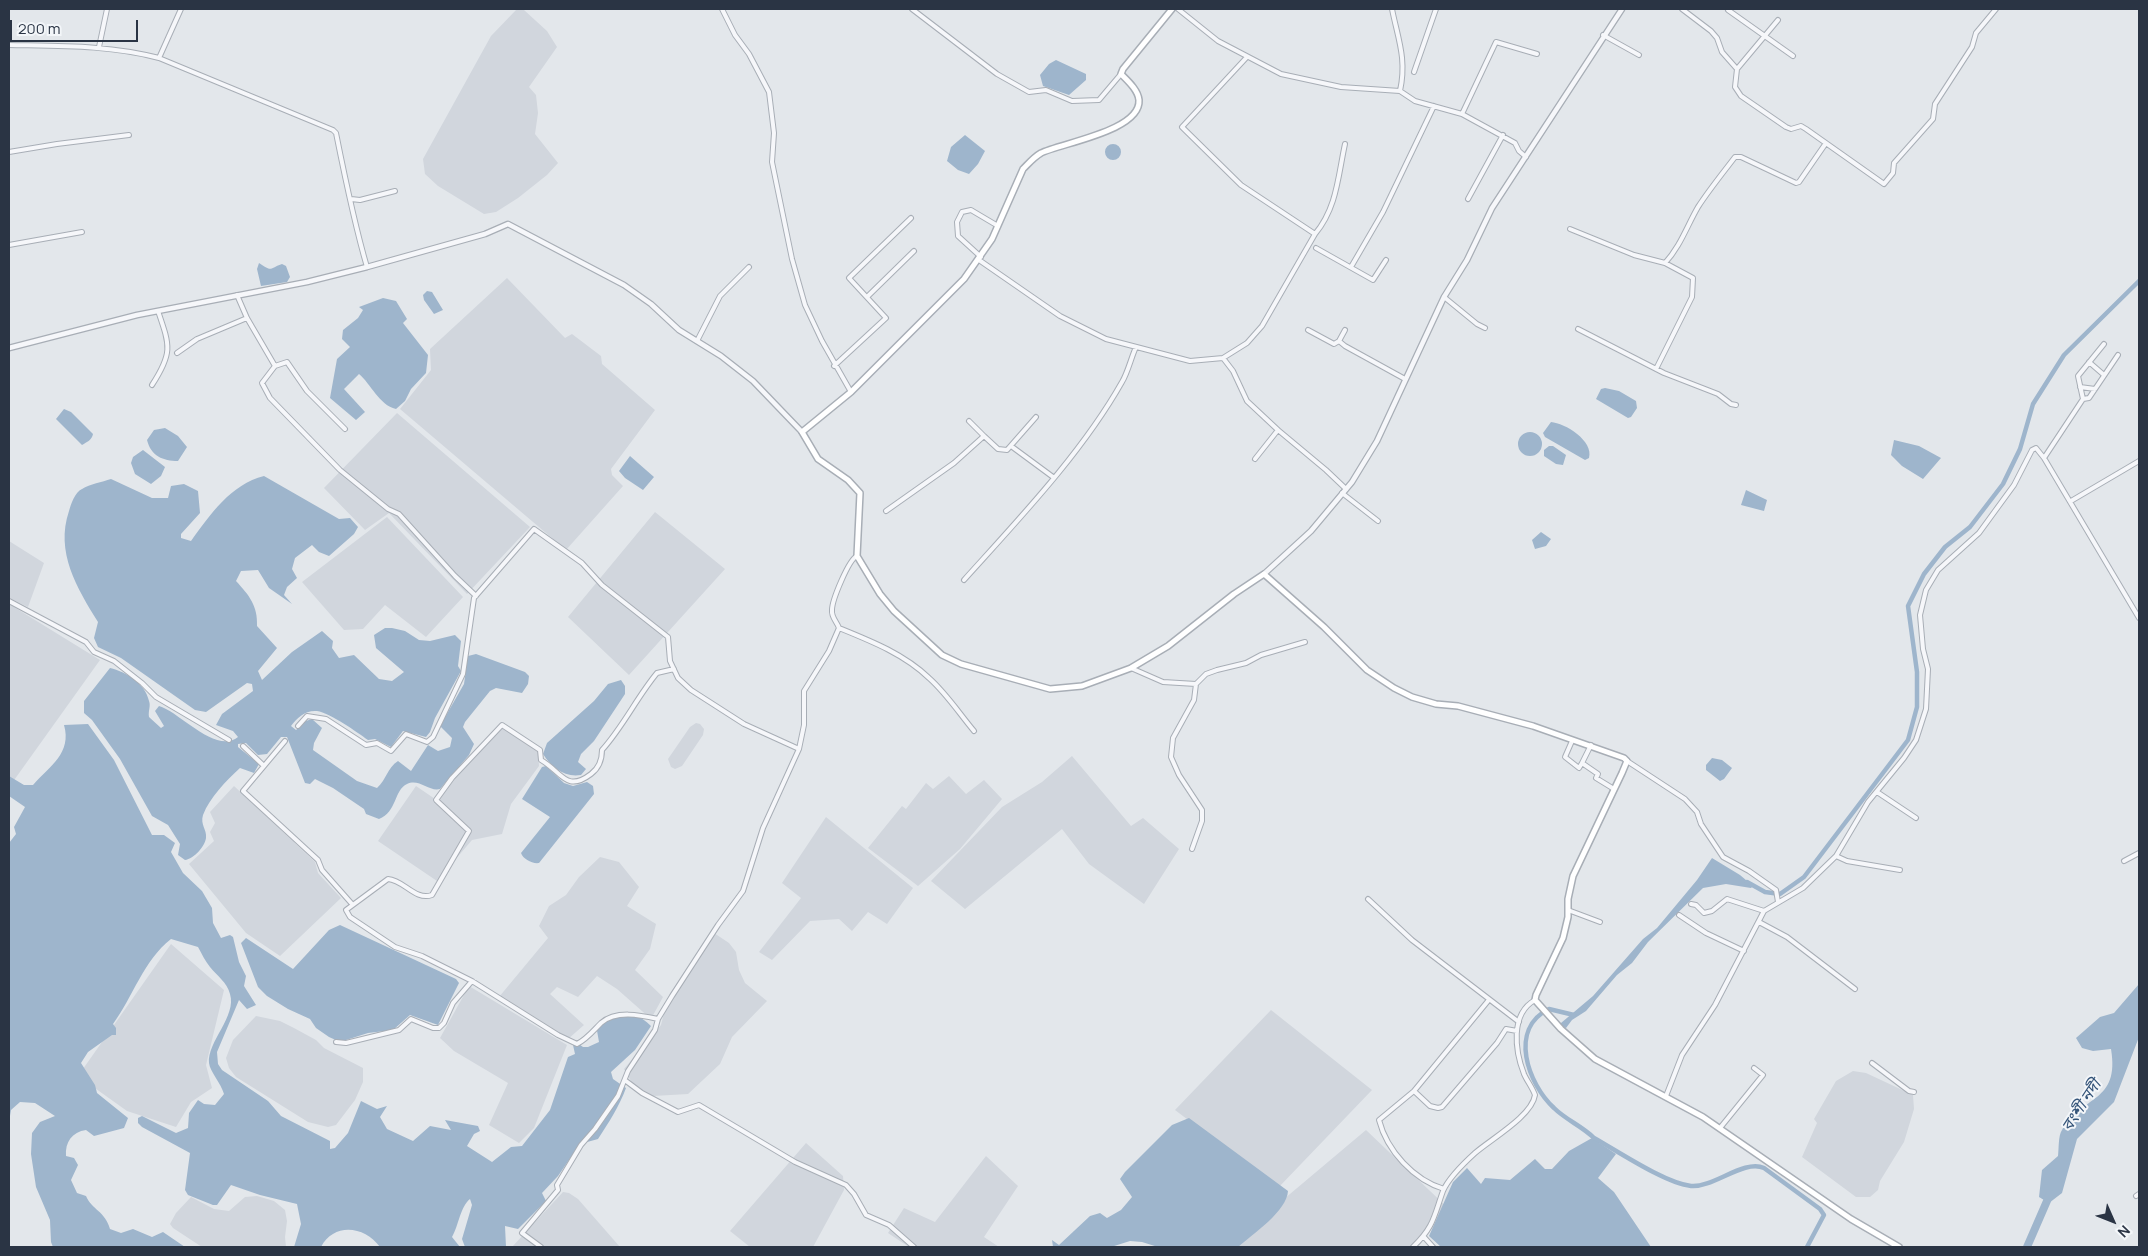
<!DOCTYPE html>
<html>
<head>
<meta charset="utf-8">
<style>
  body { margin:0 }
  #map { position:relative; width:2148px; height:1256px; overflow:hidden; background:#e3e7eb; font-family:Manrope,sans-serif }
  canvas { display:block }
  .frame { position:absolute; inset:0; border:10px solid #2a3444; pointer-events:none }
  .north { position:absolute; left:2088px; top:1196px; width:50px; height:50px; -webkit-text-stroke:4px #f3f6f9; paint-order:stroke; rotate:134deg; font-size:14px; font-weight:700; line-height:20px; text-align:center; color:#2a3444 }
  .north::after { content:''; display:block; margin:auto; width:18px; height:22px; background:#2a3444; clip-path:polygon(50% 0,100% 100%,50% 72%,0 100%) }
  .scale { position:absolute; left:10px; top:20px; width:128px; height:22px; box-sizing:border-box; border:2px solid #2a3444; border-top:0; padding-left:6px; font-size:15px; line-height:18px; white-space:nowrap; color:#2a3444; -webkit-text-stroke:4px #f3f6f9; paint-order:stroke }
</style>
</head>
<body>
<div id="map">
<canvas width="2148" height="1256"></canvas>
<div class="frame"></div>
<div class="north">N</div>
<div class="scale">200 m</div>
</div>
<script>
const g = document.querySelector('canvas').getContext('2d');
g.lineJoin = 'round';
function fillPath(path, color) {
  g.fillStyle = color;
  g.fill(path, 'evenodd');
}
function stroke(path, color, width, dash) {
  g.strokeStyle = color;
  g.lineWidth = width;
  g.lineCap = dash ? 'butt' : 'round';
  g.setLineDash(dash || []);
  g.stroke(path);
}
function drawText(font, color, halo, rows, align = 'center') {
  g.font = font + ' Manrope,"Noto Sans Bengali",sans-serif';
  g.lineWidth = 4;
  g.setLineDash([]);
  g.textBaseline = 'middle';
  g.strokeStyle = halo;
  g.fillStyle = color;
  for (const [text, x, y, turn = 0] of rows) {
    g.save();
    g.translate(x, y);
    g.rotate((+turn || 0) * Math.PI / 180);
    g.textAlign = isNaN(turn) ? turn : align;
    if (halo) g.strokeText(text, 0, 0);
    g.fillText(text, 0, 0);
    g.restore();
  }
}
fillPath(new Path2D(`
  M516,10H524L547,31L557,47L529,87L536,95L538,113L535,134L558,163L547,175L518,198L496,212L484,214L438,186L425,174L423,159L491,36Z
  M507,278L565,338L572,334L601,356L602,364L655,410L611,469L612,475L623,486L566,550L400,409L431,370L430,349Z
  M397,413L530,527L467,594L389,513L365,530L324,488Z
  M655,512L725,569L629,675L568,617Z
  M387,517L463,597L426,637L385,605L363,629L344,630L302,582Z
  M9,541L44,563L28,607L9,598Z
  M9,604L100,660L12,783L9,780Z
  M696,723L700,724L704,729L703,735L682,766L675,769L671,767L668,759L690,727Z
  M503,728L538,750L539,766L511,804L502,834L472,840L437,881L378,841L416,786L438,801L465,766Z
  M1072,756L1131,826L1143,818L1179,849L1144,904L1089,864L1062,829L965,909L931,881L1002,807L1042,782Z
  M949,776L966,794L984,780L1002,799L960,849L918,886L868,848L902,806L906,809L926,783L933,789Z
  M234,786L315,862L318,873L341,898L280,956L246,933L189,864L214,841L210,832L215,823L210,812Z
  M826,817L913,888L887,924L868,912L852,931L839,919L810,921L772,960L759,952L801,898L782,883Z
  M600,857L619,862L639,887L627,906L656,924L650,949L635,970L663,997L651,1019L617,989L597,976L578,997L557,987L550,994L584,1025L568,1039L499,997L548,938L539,926L549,906L566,895L579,877Z
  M711,931L729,943L736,952L739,970L745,983L767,1001L732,1037L720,1064L688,1094L653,1096L635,1088L624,1069L661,1025L668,997Z
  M171,944L224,990L206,1065L212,1088L191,1102L176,1127L127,1111L78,1076Z
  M469,986L567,1045L534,1128L519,1143L489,1125L508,1083L454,1051L440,1038Z
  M1271,1010L1372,1090L1278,1188L1175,1110Z
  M256,1016L280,1021L294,1028L316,1040L324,1048L363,1068V1082L355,1100L336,1125L328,1127L308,1122L236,1077L229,1068L226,1058L233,1040Z
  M1853,1071L1866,1073L1913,1095L1914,1109L1904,1142L1880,1181L1878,1190L1870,1197H1856L1802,1157L1817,1123L1814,1119L1836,1081Z
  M1366,1130L1450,1210L1413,1247H1227Z
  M806,1143L843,1176L844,1190L813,1247H750L730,1231Z
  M986,1156L1018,1186L984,1237L999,1247H909L888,1233L904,1208L935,1222Z
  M563,1192L569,1193L578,1199L620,1247H512Z
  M257,1196L274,1201L285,1210L287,1221L285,1237L286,1247H202L173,1228L170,1224L176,1213L191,1197L214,1209L229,1211L245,1197Z`), '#d1d6dd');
fillPath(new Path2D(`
  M1056,60L1086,74V80L1069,95L1043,86L1040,75L1049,64Z
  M965,135L985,151L978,164L969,174L958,170L947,161L951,147Z
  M1105 152a8 8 0 1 1 16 0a8 8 0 1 1-16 0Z
  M259,263C273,272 268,269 282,264L286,266L290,277L287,282L261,286L257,269Z
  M427,291L432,292L443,310L434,314L424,300L423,295Z
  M383,298L396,301L407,319L403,323L428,355L426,373L411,389L405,401L396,409C379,405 371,384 359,374L344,389L365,412L356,420L330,398L337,359L350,347L342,339L343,330L358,318L363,310L359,307Z
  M1605,388L1619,391L1636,401L1637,408L1631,417L1628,418L1596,399L1601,389Z
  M64,409L71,412L93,434C92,440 87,442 82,445L56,419Z
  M1551,422C1565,423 1594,441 1589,458L1585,460L1545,437L1543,433Z
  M165,428L178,436L187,447L178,461C163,461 151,456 147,440L154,430Z
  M1518 444a12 12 0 1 1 24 0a12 12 0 1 1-24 0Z
  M1894,440L1919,446L1941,458L1923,479L1902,466L1891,455Z
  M1549,446H1553L1566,455L1563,465L1556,464L1544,456V450Z
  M143,450L165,467L161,476L151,484L135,474L131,463L133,457Z
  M630,456L654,477L643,490L625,478L619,471Z
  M264,476L339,519L350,518L358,527L354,534L329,556L319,552L312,545L295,558L292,569L297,578L287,587L284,595L292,604L269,588L258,570L241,571L236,581C249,595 258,606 257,626L277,648L258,671L262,680L292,652L322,631L333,641L332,648L339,658L354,655L379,679L392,681L404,672L376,648L374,635L385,628H392L405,631L419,640L430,641L455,635L461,641L458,666L461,671L435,718L430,732L426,737L403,731L391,747L375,739L368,740C357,732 330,713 317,711C305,710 297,718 291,726L296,730L306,721L312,719L322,728L314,743L313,750L357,781L377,788C387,779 387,768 398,761L411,771L428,745L438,751L450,747L452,738L440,726L464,684L468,656L476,654L525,672L529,676L528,684L522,693L496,688L490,691L465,722L463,727L474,744L469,755L440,789C429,792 419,778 407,784C394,790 397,812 379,819L366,814L364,809L333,788L315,779L310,784L305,783L287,737H281L267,754L258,755L246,743L238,744V747L259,764L254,773L240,768C226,781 210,797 203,815C200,825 207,829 206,838C205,846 194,859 185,860L178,855L180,844L168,825L152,816L120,759L92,720L84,713V701L110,668C126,672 145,683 149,701C151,706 148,711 149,717L161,728L164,726L155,711L159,706C180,712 216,755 238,737L233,731L216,725L222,714L253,691L252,684L247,683L206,712L195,710L121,658L98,647L94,638L98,622C77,588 55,552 69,511C71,504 75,492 82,489C90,484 102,482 111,479L152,498H168L171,486L184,484L198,491L200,513L181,534V538L191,541C210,515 231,484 264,476Z
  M1746,490L1767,500L1764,511L1741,505Z
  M1541,532L1551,539L1546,546L1535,549L1532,540Z
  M621,680L625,686V694L594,741L581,754L578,762L586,769L581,775C565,778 551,767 543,754L547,743L594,701L608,684Z
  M88,724L114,760L152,835H164L175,843L171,852L183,873L202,891L212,908L213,923L221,938L230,935L233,937L239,962L246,976L244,986L256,1005L247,1009L239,1000L217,1052L218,1064L222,1070L268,1101L281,1116L330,1141V1149L335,1148L348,1133L361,1101L377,1109L387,1106L380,1117L387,1129L413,1141L430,1126L451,1130L445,1120L478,1126L480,1131L474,1134L467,1146L492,1162L511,1147L522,1146L550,1110L568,1057L575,1054L573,1045L576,1042L583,1047H588L599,1042L596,1025C617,1009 630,1007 651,1026L635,1050L611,1072L613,1079L626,1088C619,1107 609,1122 598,1139L580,1144L558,1176L542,1193L546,1201L518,1229L505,1226L506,1247H465L462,1239L472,1205L470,1199C460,1207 459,1225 452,1237L460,1247H380C365,1226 334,1222 321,1247H294L301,1224L297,1204L260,1195L231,1185L217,1205H213L188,1195L185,1190L190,1153L142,1127L138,1123V1118L142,1116L176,1133L188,1128L189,1113L198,1100L204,1104L215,1105L224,1094C221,1083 210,1072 209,1063C207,1042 237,1016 230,994C227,982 217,976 210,967C205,961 202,954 198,947L171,939C143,961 133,997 113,1024L116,1028V1035H112L88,1052L81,1063L95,1085L97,1093L128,1118L124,1128L94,1136L86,1130C72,1132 65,1142 66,1156L74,1158L78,1165L71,1180L77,1193L86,1196C92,1210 105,1211 110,1229L121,1233L133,1229L152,1237L163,1232L185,1247H53L51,1242L50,1220L36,1187L31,1154L32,1133L40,1122L55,1116L35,1103L20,1102L11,1110L9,1122V843L16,834L14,827L25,807L9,796V776L24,785H33C50,766 72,753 64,725Z
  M1712,758L1722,760L1732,768L1724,779L1720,781L1706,770V765Z
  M546,766L564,783L573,786L587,782L593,786L594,794L539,863C532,864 523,859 521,853L550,817L522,799L542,767Z
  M1712,858L1740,875L1753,886L1751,888L1726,884L1703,888L1648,942L1632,963L1617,975L1586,1011L1572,1020L1566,1028L1561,1027V1023L1593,996L1643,939L1657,928L1697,880Z
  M340,925L456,979L459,983L438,1025L410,1015L393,1030L368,1033L346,1040L338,1041L329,1037L316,1028L310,1019L288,1009L267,996L258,987L241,943L246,938L293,969L329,930Z
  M2139,984V1037L2114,1102L2077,1139L2062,1193L2049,1203L2039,1197L2042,1170L2058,1156C2059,1149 2058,1136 2062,1130C2082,1095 2120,1103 2111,1049L2093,1051L2082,1048L2076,1038L2100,1017L2114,1013Z
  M1189,1118L1288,1191C1287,1211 1253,1234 1238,1247H1158L1142,1242L1130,1241L1111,1247H1053L1052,1240L1059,1245L1090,1216L1100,1213L1107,1218L1121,1210L1132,1197L1120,1179L1125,1172L1172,1125Z
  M1592,1138L1616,1154L1598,1178L1614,1192L1651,1247H1441L1429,1236L1453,1182L1467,1168L1481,1184L1485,1178L1510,1180L1535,1159L1545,1169H1552L1569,1151Z`), '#9eb5cc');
stroke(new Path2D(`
  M1747,882L1765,892L1780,894L1804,877L1908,740L1917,707V672L1908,606L1924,574L1945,547L1970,527L2003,484L2020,449L2033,404L2064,355L2139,281
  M1574,1015L1549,1009C1508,1029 1528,1084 1554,1108C1566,1120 1582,1126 1594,1138C1619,1152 1665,1183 1691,1186C1713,1188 1744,1159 1764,1168L1820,1209L1824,1215L1807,1247`), '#9eb5cc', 4.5);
stroke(new Path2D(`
  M2027,1247L2050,1194`), '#9eb5cc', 8);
const minor = new Path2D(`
  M722,9L735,35L749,54L769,92L774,133L772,162L792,259L805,305L822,341L851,392
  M912,9L997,74L1029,92L1046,90L1072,101L1099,100L1121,74
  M1178,9L1218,41L1281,74L1341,87L1400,91L1415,101L1462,114L1515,143L1519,151L1526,157
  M1392,9C1398,39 1407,59 1400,91
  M1682,9L1711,31L1717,38L1722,52L1737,69L1735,87L1741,96L1786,127L1791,129L1801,126L1806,129L1884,184L1893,173L1894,163L1933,119L1935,104L1972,47L1976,33L1996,9
  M1728,10L1793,56
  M1603,35L1639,55
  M9,45C60,46 110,45 159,58L333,130L336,133C345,178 354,223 367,267
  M99,47L107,9
  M1247,57L1182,127L1241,185L1315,234C1337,208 1338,176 1345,144
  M159,58L181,9
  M1737,69L1778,20
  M1414,72L1436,9
  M1462,114L1496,42L1537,54
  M9,152L57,144L129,135
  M351,199L360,200L395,191
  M1468,199L1503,135
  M1570,229L1634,255L1665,263L1693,278L1692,297L1656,369
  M9,245L82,232
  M1316,248L1373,280L1386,260
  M981,257L958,236L957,222L962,212L971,210L998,226
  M979,260L1060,316L1106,339L1190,361L1223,358L1233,371L1247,401L1278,430
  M1665,263C1680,247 1687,226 1698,207C1709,190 1722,174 1735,157H1741L1796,183L1799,182L1826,143
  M1351,267L1383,212L1434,106
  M237,295L247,318L275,366
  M867,297L914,251
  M1444,297L1477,324L1485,328
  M1578,329L1664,373L1718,394L1731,404L1736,405
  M1308,330L1334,344L1339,341
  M1345,330L1339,341L1345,346L1405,379
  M697,341L720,296L749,267
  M177,353L197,339L247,318
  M1223,358L1247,343L1262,326L1315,234
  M2089,362L2104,375
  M834,366L886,318L849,278L911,218
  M152,385C173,353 170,346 158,311
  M2080,387L2095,389
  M2083,399L2089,398L2118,355
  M969,421L984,436
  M345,429L307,391L287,362L275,366L262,383L270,398L340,470L388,509L399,514L455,576L476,596
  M1011,446L1053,477
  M2044,458L2083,399L2078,376L2104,344
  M1255,459L1278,430L1326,470L1346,489
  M1342,493L1378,521
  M2071,501L2139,461
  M886,511L954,463L984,436L998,449L1007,450L1036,417
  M964,580C1018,520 1082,453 1122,382C1128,372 1131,358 1136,347
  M9,601L86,642L94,652L114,661L142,683L156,697L229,740
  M839,628C871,641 904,654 929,678C946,693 959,713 974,731
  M1131,668L1163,682L1196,684L1206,674L1217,670L1246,663L1261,655L1305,642
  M298,726L307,716L326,719L366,745L377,743L391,751L406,734L427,742L433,737L463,674L474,598L534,529L582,563L602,585L668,637L670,661L678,678L691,690L744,724L799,749L763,828L743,891L718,925L672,996L658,1019L655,1030L628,1071L618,1096L595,1129L581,1145L557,1185L558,1190L522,1233L541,1247
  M285,741L243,791L318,860L322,870L352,904
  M1572,741L1565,757L1579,768L1582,763
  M1591,745L1582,763L1598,774L1596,778L1614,789
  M243,746L264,766
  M799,749L804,725V691L829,651L839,628C837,622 831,617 832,610C832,600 849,559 857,556
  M1627,761L1685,799L1697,812L1701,824L1723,857L1749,871L1776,890L1778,902
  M1877,792L1916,818
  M1192,849L1202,821V810L1179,775L1171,757L1173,738L1194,700L1196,684
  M1836,856L1847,861L1900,870
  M2124,861L2139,853
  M1368,899L1412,940L1519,1022
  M1691,904L1696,905L1704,913L1712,911L1727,899L1764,911
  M1568,910L1600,922
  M1679,915L1706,933L1744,951
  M1759,922L1787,937L1855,989
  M472,981L422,956L395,947L350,917L346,910L388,879C404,880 415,901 432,895L469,831L436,800L452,778L502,725L540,750L541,760C562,772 566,793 591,774C599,768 602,760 602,750C623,727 637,697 657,673L674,669
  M336,1042L346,1043L399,1030L411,1019L433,1028H439L444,1023L453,1003L472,981L558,1035L577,1044C587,1039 593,1031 601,1023C616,1010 640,1015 658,1019
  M1872,1063L1909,1091L1914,1092
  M626,1081L642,1093L678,1112L699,1105L795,1162L846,1185L854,1194L866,1215L889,1225L914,1247
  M1414,1091L1430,1106L1438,1108L1442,1107L1497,1043L1506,1029L1517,1031
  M1666,1096L1682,1055L1715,1005L1764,911L1803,888L1836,856L1868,802L1904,758L1916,740L1926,709L1928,669L1923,649L1920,615L1926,590L1938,570L1979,533L2014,485L2032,450L2036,448L2044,458L2139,618
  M1720,1128L1763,1075L1754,1068
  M1444,1189C1414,1180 1387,1151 1379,1120L1414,1091L1488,1001
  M2136,1196L2139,1194
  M1424,1237L1433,1247
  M1413,1247C1434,1227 1434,1216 1443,1191C1449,1177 1464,1163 1475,1153C1491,1139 1532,1116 1535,1095C1532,1087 1527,1081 1524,1074C1515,1051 1510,1014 1535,1000`);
const tertiary = new Path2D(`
  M9,348L137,315L307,282L367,267L485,234L508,224L624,285L651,304L679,330L721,356L753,381L802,432
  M1264,574L1311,531L1352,482L1377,441L1444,297L1467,260L1492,208L1622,9`);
const secondary = new Path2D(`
  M1172,9L1123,69L1121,74C1128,81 1138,90 1139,100C1141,131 1061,143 1041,153C1034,157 1029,163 1023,169L992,239L964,279L851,392L802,432L818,459L848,480L860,493L857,556L880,594L894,611L942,655L961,664L1050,689L1082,686L1131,668L1168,646L1234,594L1264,574L1324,627L1367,670L1394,688L1412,697L1436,704L1458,706L1533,726L1624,758L1627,761L1622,773L1573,876L1568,899V917L1563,938L1536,995L1535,1000L1561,1029L1595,1059L1703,1117L1851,1219L1899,1247`);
stroke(minor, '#a8aeb6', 6);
stroke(tertiary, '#a8aeb6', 7);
stroke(secondary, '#a8aeb6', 8);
stroke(minor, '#f6f7fa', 4);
stroke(tertiary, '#f6f7fa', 4.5);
stroke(secondary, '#fff', 5);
drawText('italic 16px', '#345479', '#f3f6f9', [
  ["বংশী নদী",2082,1106,-57]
]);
</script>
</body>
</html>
